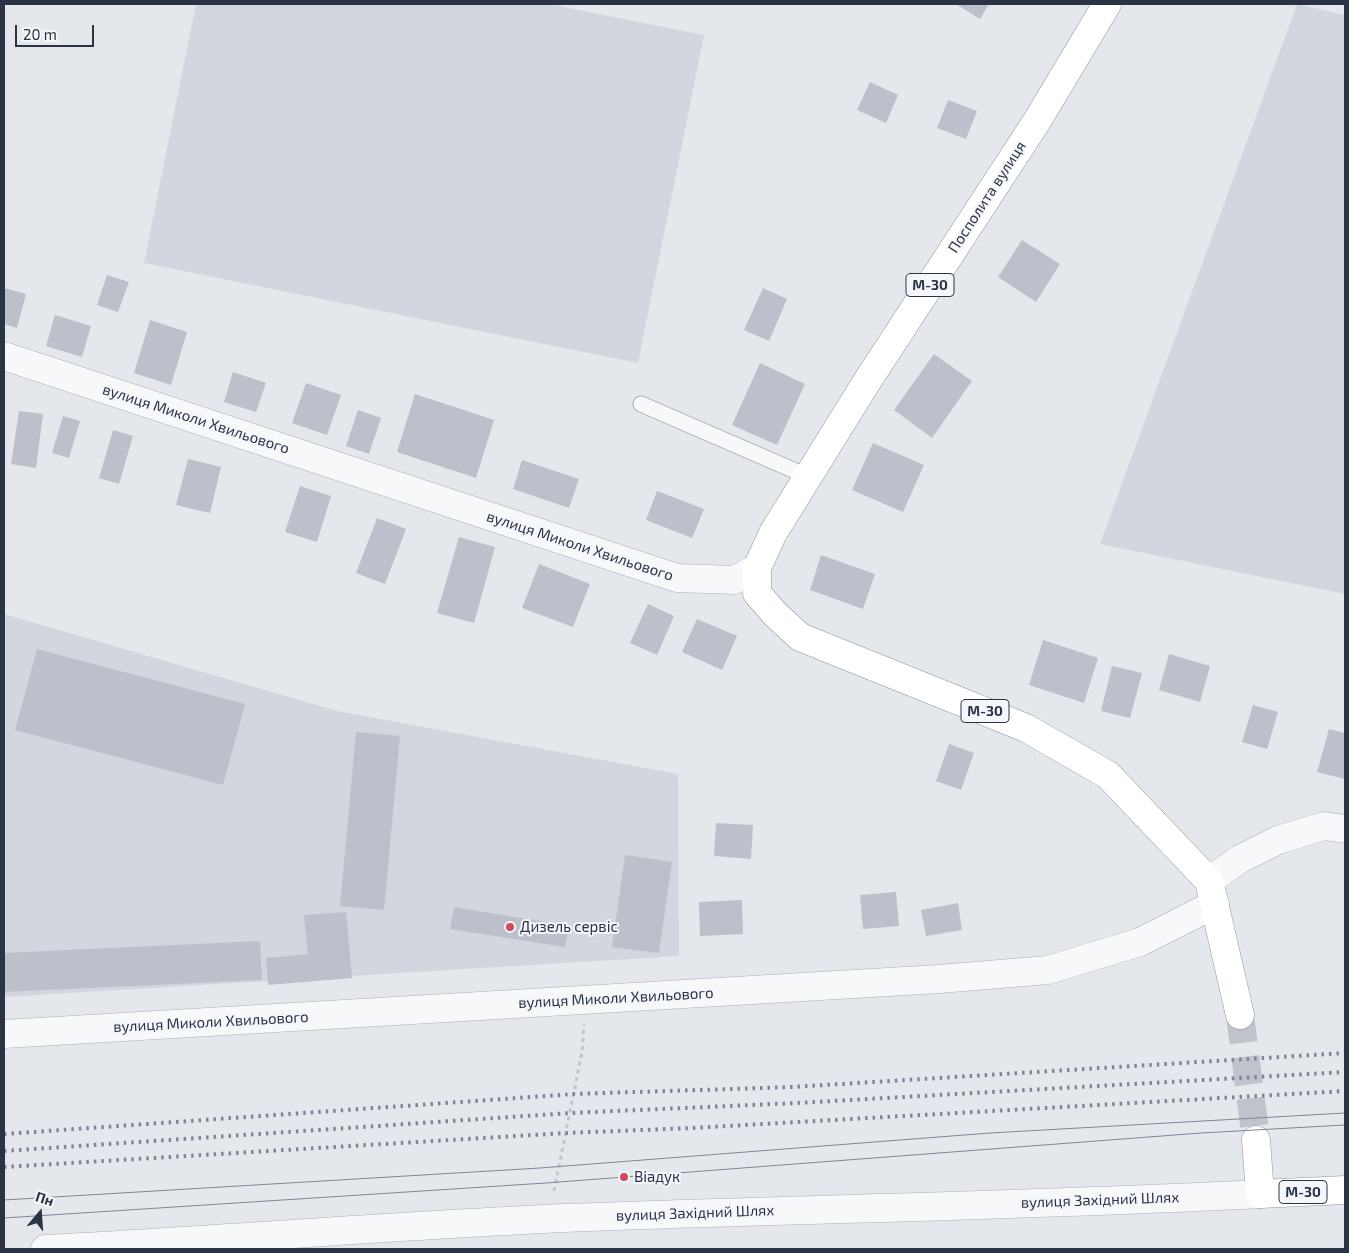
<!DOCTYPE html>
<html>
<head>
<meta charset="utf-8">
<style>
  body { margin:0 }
  #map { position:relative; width:1349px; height:1253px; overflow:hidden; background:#e4e7ec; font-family:"Exo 2",sans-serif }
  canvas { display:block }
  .frame { position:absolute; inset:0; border:5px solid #2b3445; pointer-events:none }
  .north { position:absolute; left:15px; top:1188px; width:50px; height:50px; -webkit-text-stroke:4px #f4f6f9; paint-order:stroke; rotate:18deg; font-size:14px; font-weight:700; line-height:20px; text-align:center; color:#2b3445 }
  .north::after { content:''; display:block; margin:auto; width:18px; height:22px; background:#2b3445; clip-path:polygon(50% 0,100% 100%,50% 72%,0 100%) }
  .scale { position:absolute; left:15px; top:25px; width:79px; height:22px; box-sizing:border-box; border:2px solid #2b3445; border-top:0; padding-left:6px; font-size:15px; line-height:18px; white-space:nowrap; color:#2b3445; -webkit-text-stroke:4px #f4f6f9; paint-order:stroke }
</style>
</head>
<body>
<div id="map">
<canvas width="1349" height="1253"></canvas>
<div class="frame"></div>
<div class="north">Пн</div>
<div class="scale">20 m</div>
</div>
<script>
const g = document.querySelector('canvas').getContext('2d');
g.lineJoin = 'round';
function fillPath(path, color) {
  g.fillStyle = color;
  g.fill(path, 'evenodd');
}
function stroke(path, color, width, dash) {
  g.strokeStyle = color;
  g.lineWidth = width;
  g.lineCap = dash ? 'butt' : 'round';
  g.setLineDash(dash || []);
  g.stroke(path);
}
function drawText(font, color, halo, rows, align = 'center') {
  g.font = font + ' "Exo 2",sans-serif';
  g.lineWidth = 4;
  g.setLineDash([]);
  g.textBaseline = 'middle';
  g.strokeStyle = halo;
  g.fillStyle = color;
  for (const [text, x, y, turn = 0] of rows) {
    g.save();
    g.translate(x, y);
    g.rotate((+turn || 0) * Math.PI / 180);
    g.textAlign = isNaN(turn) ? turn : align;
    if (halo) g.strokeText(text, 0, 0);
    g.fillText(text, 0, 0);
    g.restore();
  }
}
fillPath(new Path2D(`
  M196,4H549L704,35L638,363L144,263Z
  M1297,4L1345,15V594L1100,544Z
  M4,614L337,711L678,774L679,956L4,997Z`), '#d2d6de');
fillPath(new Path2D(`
  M956,4H989L980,19Z
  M870,82L898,95L886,123L857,110Z
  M948,100L977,111L966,139L937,128Z
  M1022,240L1060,264L1036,302L998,277Z
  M107,275L129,282L118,312L97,305Z
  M4,288L26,294L17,328L4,324Z
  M763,288L787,299L769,341L744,330Z
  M55,315L91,326L82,357L46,346Z
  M150,320L187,332L171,385L134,373Z
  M934,354L972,381L932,438L894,410Z
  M760,363L805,384L777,445L732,425Z
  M233,372L266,383L256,412L224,402Z
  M306,383L341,395L327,435L292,423Z
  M415,394L494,420L476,478L397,452Z
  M358,410L381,418L369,454L346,446Z
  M19,411L43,414L36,468L11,464Z
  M63,416L80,421L69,458L52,453Z
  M113,430L133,436L119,484L99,478Z
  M873,443L924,465L903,512L852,490Z
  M188,459L221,467L210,513L176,505Z
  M522,460L579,479L569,508L513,489Z
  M300,486L331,496L317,542L285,532Z
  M657,491L704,509L692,538L646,520Z
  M377,518L406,529L385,584L356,573Z
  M459,537L495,547L474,623L437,613Z
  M821,555L875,574L863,609L810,590Z
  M539,564L590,584L573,627L522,608Z
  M648,604L674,616L657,655L630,643Z
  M697,619L737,636L722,670L682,652Z
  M1043,640L1098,658L1084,703L1029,685Z
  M37,649L245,704L223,785L15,730Z
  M1169,654L1210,666L1200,702L1159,690Z
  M1112,666L1142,673L1130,718L1101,711Z
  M1253,705L1278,712L1267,749L1242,742Z
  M1329,729L1345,733V779L1317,772Z
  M356,732L400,736L384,910L340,906Z
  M949,744L974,753L961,790L936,781Z
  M716,823L753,825L751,859L714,856Z
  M625,855L672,862L659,953L612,947Z
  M896,892L899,926L863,929L860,895Z
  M742,900L743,934L700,936L699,902Z
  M958,903L962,930L926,936L921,910Z
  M454,907L569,926L565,947L450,929Z
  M346,912L352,978L268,985L266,958L308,954L304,915Z
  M260,941L262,980L4,992V953Z`), '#bbc0ca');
stroke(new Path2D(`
  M1240,1015L1256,1140`), '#bfc3cb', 28, [28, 14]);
const service = new Path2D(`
  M641,404L807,476`);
const minor = new Path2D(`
  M4,356L677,578L734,580L757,568
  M4,1034L939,979L1048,970L1140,942L1215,904`);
const tertiary = new Path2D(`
  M1209,881L1240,859L1278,840L1324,826L1345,829
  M45,1249C218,1240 391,1226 564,1218C796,1209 1028,1206 1260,1194`);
const trunk = new Path2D(`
  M1107,4L1037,121L866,383L773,533L757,568V593L775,614L800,637L1026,728L1108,775L1209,881L1240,1015
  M1256,1140L1260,1194L1345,1190`);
stroke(service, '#a9aeb7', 17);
stroke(minor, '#a9aeb7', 29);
stroke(tertiary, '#a9aeb7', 29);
stroke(trunk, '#8b94a3', 29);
stroke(new Path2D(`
  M554,1191L582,1052L584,1025`), '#c2c5cb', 3, [4, 4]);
stroke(service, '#f7f8fa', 15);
stroke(minor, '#f7f8fa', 28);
stroke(tertiary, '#f7f8fa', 28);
stroke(trunk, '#fff', 28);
stroke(new Path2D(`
  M4,1200L540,1168L990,1133L1345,1113
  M4,1218L546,1183L1201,1133L1345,1125`), '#7d8696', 1);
stroke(new Path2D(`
  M4,1134L574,1094L792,1087L1345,1053
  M4,1151L570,1113L797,1103L1345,1072
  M4,1167L566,1133L692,1128L1345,1091`), '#7d8696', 4, [2.5, 5]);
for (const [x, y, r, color] of [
  [510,927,5,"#d1495b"],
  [624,1177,5,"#d1495b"]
]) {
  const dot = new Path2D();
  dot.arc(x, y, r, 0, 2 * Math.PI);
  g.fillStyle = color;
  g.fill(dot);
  stroke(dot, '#f4f6f9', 2);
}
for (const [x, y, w] of [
  [930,285,48],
  [985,711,48],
  [1303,1192,48]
]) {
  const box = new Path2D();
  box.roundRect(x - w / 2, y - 11.5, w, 23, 4);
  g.fillStyle = '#f4f6f9';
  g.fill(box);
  stroke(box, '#2b3445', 1);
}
drawText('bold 14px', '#2b3445', null, [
  ["М-30",930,285],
  ["М-30",985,711],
  ["М-30",1303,1192]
]);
drawText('15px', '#2b3445', '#f4f6f9', [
  ["Посполита вулиця",987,197,-57],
  ["вулиця Миколи Хвильового",196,419,18],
  ["вулиця Миколи Хвильового",580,546,18],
  ["вулиця Миколи Хвильового",616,998,-3],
  ["вулиця Миколи Хвильового",211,1022,-3],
  ["вулиця Західний Шлях",1100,1200,-2],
  ["вулиця Західний Шлях",695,1213,-2]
]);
drawText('15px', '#2b3445', '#f4f6f9', [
  ["Дизель сервіс",520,927],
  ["Віадук",634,1177]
], 'left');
</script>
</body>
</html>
